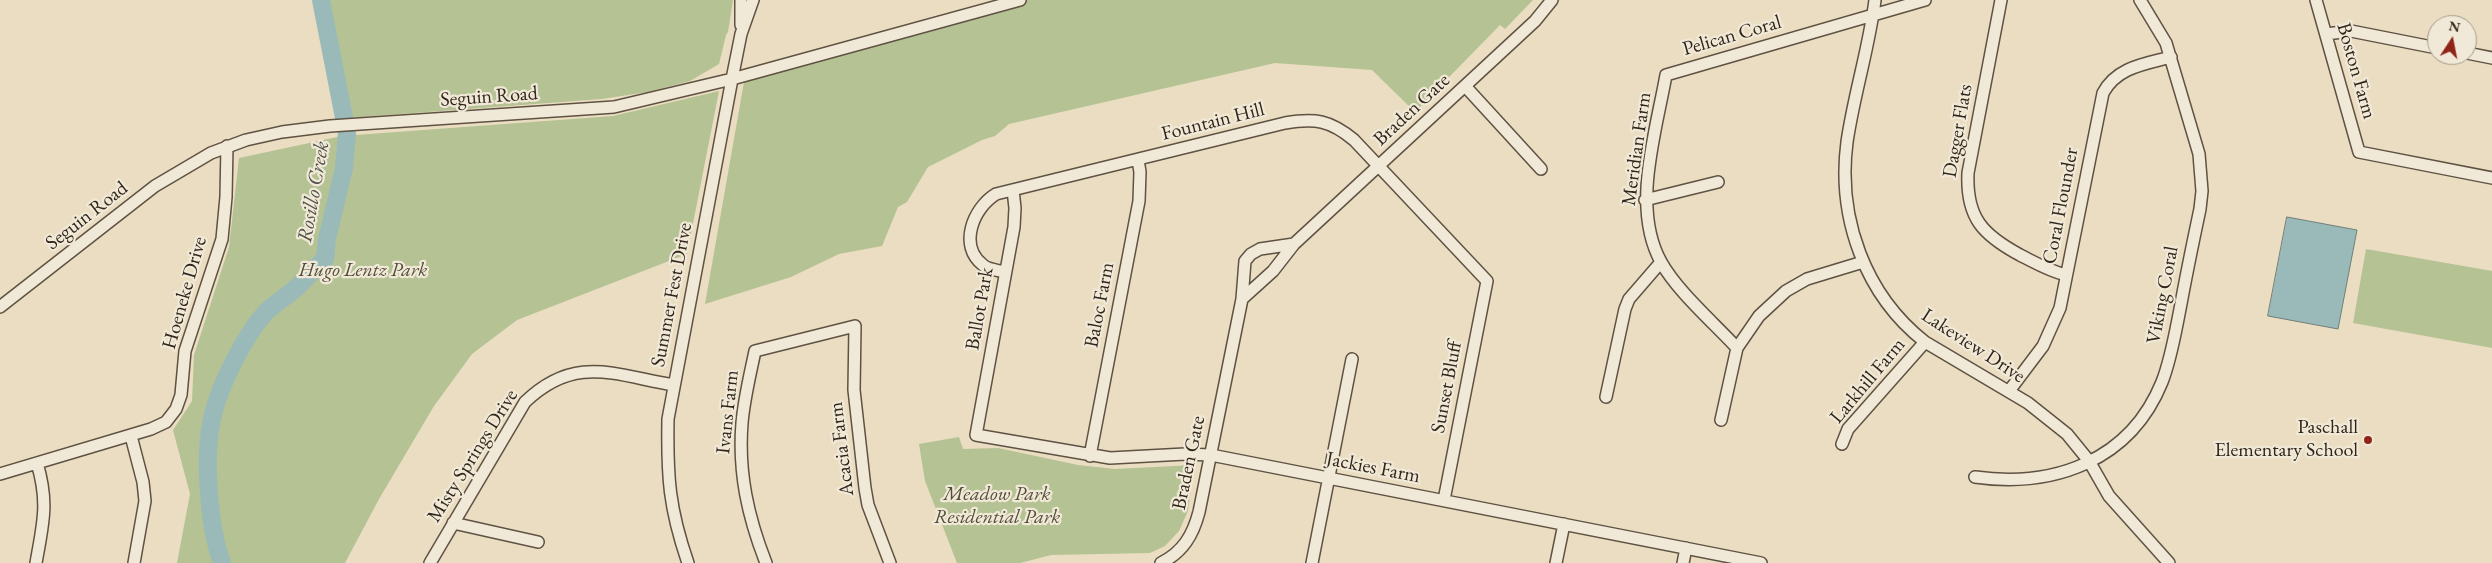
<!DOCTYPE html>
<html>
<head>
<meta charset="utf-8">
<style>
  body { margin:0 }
  #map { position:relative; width:2492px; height:563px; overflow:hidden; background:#eaddc1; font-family:"EB Garamond",serif }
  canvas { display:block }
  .north { position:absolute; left:2427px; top:15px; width:50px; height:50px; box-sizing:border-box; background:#f1e9d7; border:1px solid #a49a8b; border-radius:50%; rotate:11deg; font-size:14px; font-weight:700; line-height:20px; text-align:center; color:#312419 }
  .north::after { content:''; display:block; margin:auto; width:18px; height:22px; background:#8f2418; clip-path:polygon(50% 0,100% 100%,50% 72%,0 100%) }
</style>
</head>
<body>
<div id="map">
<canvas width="2492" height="563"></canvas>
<div class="north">N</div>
</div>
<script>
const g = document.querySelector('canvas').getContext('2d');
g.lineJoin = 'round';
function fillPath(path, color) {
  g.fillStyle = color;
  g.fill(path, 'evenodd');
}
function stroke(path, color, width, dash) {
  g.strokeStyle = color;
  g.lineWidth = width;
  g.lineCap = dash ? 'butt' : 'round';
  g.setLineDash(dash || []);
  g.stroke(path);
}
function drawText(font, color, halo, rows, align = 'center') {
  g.font = font + ' "EB Garamond",serif';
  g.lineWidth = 4.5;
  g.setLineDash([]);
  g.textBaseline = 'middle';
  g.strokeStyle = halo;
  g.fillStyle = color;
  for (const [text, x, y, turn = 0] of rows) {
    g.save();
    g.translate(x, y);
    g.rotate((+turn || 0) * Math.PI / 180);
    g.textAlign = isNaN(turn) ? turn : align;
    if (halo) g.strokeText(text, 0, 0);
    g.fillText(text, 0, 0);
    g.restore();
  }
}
fillPath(new Path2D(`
  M325,0H733L728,32L726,35L719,64L690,81L648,92L602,99L347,118Z
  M1021,0H1533L1505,29L1500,25L1415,112L1372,70L1275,63L1009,124L995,136L982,140L928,167L907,202L898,207L882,246L839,254L791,277L705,304L744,82Z
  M719,91L687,254L517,320L472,354L434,406L379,499L345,563H177L190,494L173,430L192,401L194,355L229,247L239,158L342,136L613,116Z
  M2366,249L2492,271V348L2353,323Z
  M959,437L963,449L998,448L1078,465L1115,469L1194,465L1188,511L1179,531L1165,546L1150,553L1051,555L1020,563H957L925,481L919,444Z`), '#b5c294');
const water = new Path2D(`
  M2287,217L2357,230L2338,329L2268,316Z`);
fillPath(water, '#9abab9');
stroke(water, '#707e79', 1);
stroke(new Path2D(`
  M222,563C209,528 204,460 211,424C216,392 244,336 266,312C275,303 286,297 296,288C306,279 315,268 325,259L327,239L344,168L347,133L321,0`), '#9abab9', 18);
const minor = new Path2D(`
  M1875,0C1869,48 1854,94 1847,142C1837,218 1865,295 1925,342L2028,403L2067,434L2089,461L2109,496L2169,563
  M2001,0L1968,173C1966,218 1983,235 2020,255C2036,263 2049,271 2066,275
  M2316,0L2359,152L2492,178
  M741,25V0
  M2326,34L2351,31L2437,48
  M2467,53L2492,58
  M1465,86L1541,169
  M1013,190L1015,208L1014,227L976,435L1110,458L1185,454L1211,455L1761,563
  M1645,200L1718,182
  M1005,272C998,270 988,270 983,265C958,246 973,208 996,194L1285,123C1315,118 1330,120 1354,140L1487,281L1444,500
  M1242,299L1273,271L1294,244L1535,21L1552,0
  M0,307L155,186L211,153L246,140L282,132L330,126L614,107L732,79L1020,0
  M1737,348C1714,323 1677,291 1661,262C1631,208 1656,132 1666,75L1925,0
  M2009,391L2043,346L2060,308L2103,93C2117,67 2145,64 2171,57
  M1606,397L1625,309L1629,299L1661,262
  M1721,420L1737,348L1759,316L1786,291L1807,279L1863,262
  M131,436L143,482L145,501L134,563
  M1842,444L1848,429L1925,342
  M1090,456L1139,201L1140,172L1138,160
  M0,474L151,429L166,422L176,409L181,395L185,351L222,239L226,197L227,146
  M1975,477C2054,488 2130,461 2162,382C2171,359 2175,334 2180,309C2186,276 2193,242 2200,209L2202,191L2199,154L2166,43L2140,0
  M453,523L538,542
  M36,563C43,523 49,503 37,463
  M430,563L525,402C575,354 614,375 674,385
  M688,563C669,508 667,477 668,419L732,79L741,34L753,0
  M766,563C748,517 738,473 742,423C744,399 750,375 755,351L855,326L854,390L865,488L868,505L890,563
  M1161,563C1183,552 1193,535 1199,512L1242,299L1245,261L1251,254L1260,249L1294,244
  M1312,563L1352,359
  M1556,563L1564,524
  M1683,563L1686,548`);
stroke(minor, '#5f5243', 14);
stroke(minor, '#f1e9d7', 11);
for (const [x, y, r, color] of [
  [2368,440,5,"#8f2418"]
]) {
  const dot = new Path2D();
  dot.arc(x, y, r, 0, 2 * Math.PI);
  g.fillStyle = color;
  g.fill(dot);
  stroke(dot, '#f1e9d7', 2);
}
drawText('20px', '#312419', '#f1e9d7', [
  ["Pelican Coral",1732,36,-16],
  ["Boston Farm",2356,71,74],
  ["Seguin Road",489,97,-4],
  ["Braden Gate",1412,110,-43],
  ["Fountain Hill",1213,122,-14],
  ["Dagger Flats",1958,131,-80],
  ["Meridian Farm",1637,149,-82],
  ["Coral Flounder",2061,206,-79],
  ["Seguin Road",87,216,-38],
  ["Hoeneke Drive",185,293,-74],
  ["Summer Fest Drive",672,295,-79],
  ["Viking Coral",2163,295,-79],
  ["Baloc Farm",1100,305,-79],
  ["Ballot Park",980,309,-80],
  ["Lakeview Drive",1973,346,33],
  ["Larkhill Farm",1868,381,-50],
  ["Sunset Bluff",1447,387,-79],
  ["Ivans Farm",728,412,-84],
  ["Acacia Farm",842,449,-97],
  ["Misty Springs Drive",473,456,-58],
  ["Braden Gate",1189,463,-78],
  ["Jackies Farm",1373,468,11]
]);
drawText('italic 20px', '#524c38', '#f1e9d7', [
  ["Hugo Lentz Park",363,271],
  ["Meadow Park",997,495],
  ["Residential Park",997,518]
]);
drawText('20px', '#312419', '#f1e9d7', [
  ["Paschall",2358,428],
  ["Elementary School",2358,451]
], 'right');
drawText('italic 21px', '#505149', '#f1e9d7', [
  ["Rosillo Creek",314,192,-80]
]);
</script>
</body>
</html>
